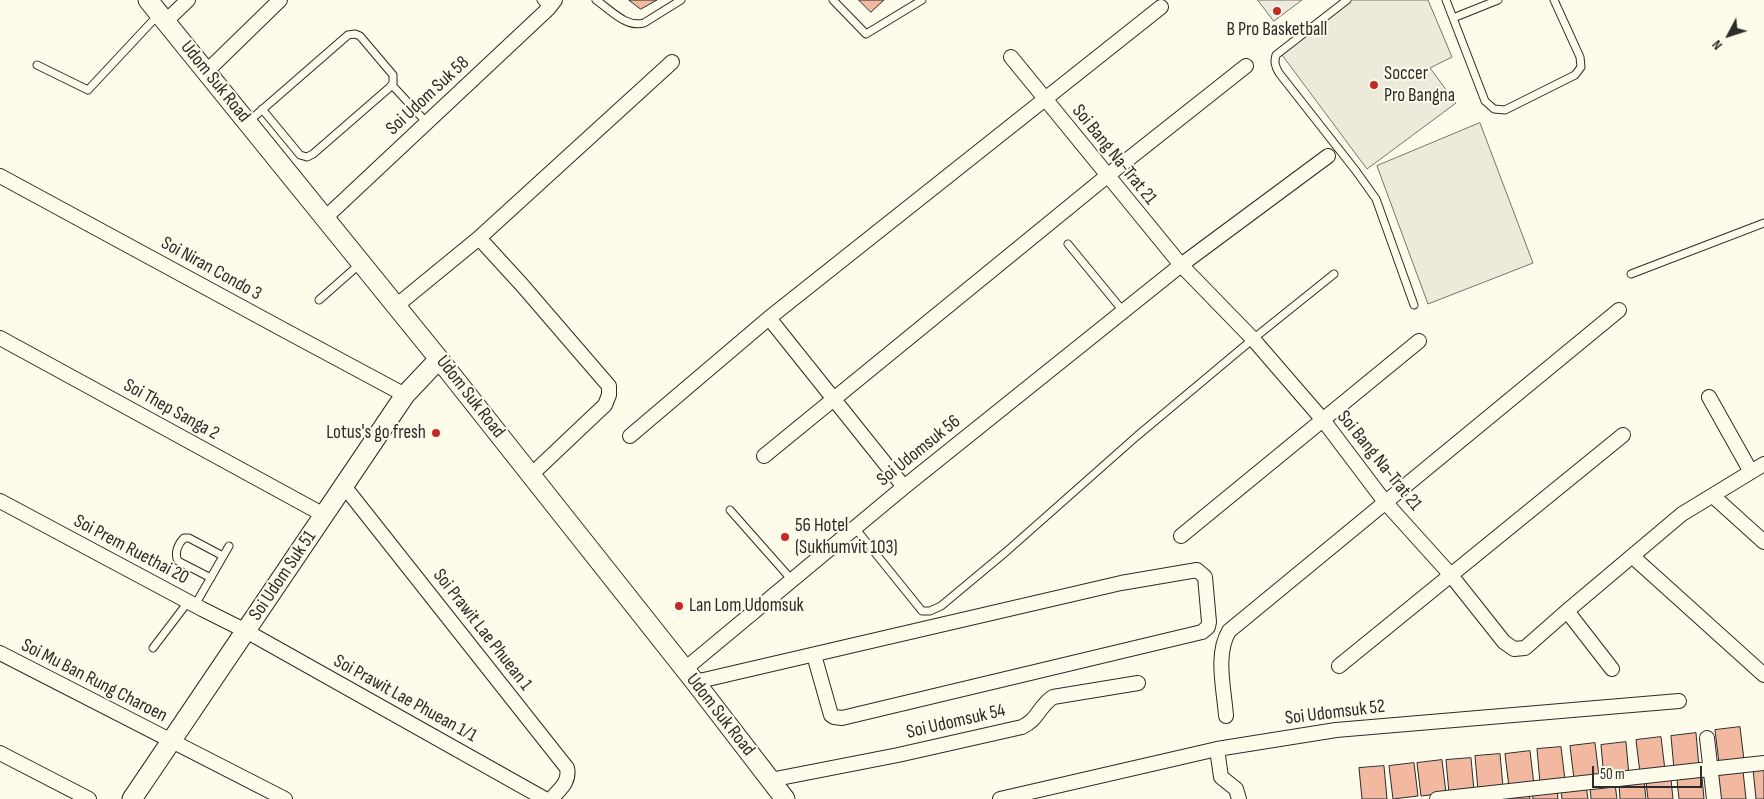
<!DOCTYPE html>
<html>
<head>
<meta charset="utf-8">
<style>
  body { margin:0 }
  #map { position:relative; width:1764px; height:799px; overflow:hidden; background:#fdfbea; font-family:"Sofia Sans Condensed",sans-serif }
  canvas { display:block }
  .north { position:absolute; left:1704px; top:10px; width:50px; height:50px; -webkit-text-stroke:4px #fdfbea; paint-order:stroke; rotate:230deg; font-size:14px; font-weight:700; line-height:20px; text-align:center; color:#2b2b2b }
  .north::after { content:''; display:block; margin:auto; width:18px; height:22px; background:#2b2b2b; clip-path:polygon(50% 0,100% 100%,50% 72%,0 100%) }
  .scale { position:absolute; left:1592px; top:766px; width:110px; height:22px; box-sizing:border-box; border:2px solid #2b2b2b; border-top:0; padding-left:6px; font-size:15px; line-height:18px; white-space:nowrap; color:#2b2b2b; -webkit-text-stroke:4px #fdfbea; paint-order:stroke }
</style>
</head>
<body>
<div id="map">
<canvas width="1764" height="799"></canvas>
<div class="north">N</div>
<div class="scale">50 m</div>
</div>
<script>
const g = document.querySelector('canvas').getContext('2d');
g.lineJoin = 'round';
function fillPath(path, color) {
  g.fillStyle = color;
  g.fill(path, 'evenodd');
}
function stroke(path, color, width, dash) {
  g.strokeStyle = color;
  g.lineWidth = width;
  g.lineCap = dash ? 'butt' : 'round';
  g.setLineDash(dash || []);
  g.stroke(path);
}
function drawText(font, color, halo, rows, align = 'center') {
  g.font = font + ' "Sofia Sans Condensed",sans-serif';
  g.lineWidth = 4;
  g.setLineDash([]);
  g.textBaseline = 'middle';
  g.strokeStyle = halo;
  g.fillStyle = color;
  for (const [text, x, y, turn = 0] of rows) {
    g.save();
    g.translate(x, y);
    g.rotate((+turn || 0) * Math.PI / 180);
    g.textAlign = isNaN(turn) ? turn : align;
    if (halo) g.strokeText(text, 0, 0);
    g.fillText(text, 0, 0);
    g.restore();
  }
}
const green = new Path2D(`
  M1258,0H1302L1274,21Z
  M1352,0H1428L1452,57L1430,68L1456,103L1367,169L1282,55Z
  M1480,123L1533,263L1428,304L1377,166Z`);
fillPath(green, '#ecebdb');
stroke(green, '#74746e', 1);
const building = new Path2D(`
  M629,0H657L641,9Z
  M859,0H884L871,12Z
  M1740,727L1744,760L1719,763L1715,730Z
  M1696,733L1699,767L1674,769L1671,736Z
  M1661,737L1665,770L1640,773L1636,740Z
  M1626,742L1629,776L1604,778L1601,745Z
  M1595,743L1599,776L1574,779L1570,746Z
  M1561,747L1565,780L1540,783L1537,749Z
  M1530,751L1534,785L1509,787L1505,754Z
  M1500,754L1503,787L1478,790L1475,756Z
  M1471,758L1474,791L1449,793L1446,760Z
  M1442,760L1446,793L1421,796L1417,763Z
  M1414,763L1418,796L1393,799L1389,766Z
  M1384,766L1387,799H1362L1359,768Z
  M1764,768V799H1756L1753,769Z
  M1743,771L1746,799H1721L1718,774Z
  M1702,777L1704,799H1679L1677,780Z
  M1671,779L1673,799H1648L1646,782Z
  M1644,781L1646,799H1620L1619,783Z
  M1615,784L1617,799H1591L1590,787Z
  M1586,786L1588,799H1562L1561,789Z
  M1557,789L1558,799H1533L1532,792Z
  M1529,794L1530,799H1504V796Z`);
fillPath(building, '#f2b8a0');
stroke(building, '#2b2b2b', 1);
const lane = new Path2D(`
  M541,0L548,9
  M596,0C611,10 626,28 644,23L681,0
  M833,0L866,34L922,0
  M1347,0L1276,55C1274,62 1275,66 1279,73L1356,171L1376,199L1414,305
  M1446,0L1485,101L1494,109L1505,110L1575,75L1581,67L1580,57L1554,0
  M1453,18L1498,0
  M37,65L88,90L159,14
  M392,85L427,123
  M248,122L348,35L355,34L360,36L393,75V83L389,88L313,154L307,157L300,155L262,109
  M1068,244L1123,311
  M1631,274L1764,223
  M319,300L361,263
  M730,510L791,579
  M855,528L922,611H930L941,606L1007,551L1137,436L1253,339L1334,274
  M211,578L178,561C174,553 178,544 184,538H189L223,556
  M195,605L229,546
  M153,648L188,602`);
const street = new Path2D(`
  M166,21L188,0
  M1011,57L1181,265L1253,339L1323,420L1385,502L1450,574L1504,642L1514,649L1525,648L1567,611L1682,514L1764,464
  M206,72L280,0
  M0,176L284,330L405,395
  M325,218L548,9L555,0
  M479,238L672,62
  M396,306L479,238L522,285L609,386V395L605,405L531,475
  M769,318L1161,7
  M0,338L324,515
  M1709,397L1751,472
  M630,436L769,318L904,487
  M764,456L1107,176L1246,66
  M344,486L567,768C570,782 560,789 551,799
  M1713,496L1764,542
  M0,501L202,609L246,631L545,799
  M1181,536L1419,341
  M1632,556L1764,675
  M1567,611L1612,669
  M0,653L285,799
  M1339,666L1623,435
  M685,669L904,487L1181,265L1328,156
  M695,682L1121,583L1197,570L1205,577L1209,622L1208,627L1202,632L842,718L834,717L831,715L814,655
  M1226,716C1224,688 1215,655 1229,631L1619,310
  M1707,738L1714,799
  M1217,749L1221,777L1236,789L1239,799
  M0,753L89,799
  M770,780L898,755L1022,727C1038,720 1039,706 1053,697L1138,683
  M1000,799L1217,749L1336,730L1679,701
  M1437,799L1764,763`);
const secondary = new Path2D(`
  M148,0L439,359L695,682L785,799
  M132,799L405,395L439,359`);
stroke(lane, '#2b2b2b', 9);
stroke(street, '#2b2b2b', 16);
stroke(secondary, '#2b2b2b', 21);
stroke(lane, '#fdfbea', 7);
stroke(street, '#fdfbea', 14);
stroke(secondary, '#fdfbea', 19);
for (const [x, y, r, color] of [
  [1277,11,5,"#c62828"],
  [1374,85,5,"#c62828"],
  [436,433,5,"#c62828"],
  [785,537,5,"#c62828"],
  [679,606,5,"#c62828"]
]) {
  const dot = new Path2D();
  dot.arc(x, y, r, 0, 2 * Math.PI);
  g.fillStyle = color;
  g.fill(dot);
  stroke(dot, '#fdfbea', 2);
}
drawText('19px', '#2b2b2b', '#fdfbea', [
  ["B Pro Basketball",1277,30,"center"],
  ["Soccer",1384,74],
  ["Pro Bangna",1384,96],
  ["Lotus's go fresh",426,433,"right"],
  ["56 Hotel",795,526],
  ["(Sukhumvit 103)",795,548],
  ["Lan Lom Udomsuk",689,606]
], 'left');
drawText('19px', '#2b2b2b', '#fdfbea', [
  ["Udom Suk Road",215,82,51],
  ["Soi Udom Suk 58",428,96,-43],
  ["Soi Bang Na-Trat 21",1114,155,51],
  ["Soi Niran Condo 3",211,269,29],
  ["Udom Suk Road",470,397,52],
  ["Soi Thep Sanga 2",171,410,29],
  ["Soi Udomsuk 56",919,451,-39],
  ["Soi Bang Na-Trat 21",1379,461,51],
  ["Soi Prem Ruethai 20",131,550,28],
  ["Soi Udom Suk 51",283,576,-56],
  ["Soi Prawit Lae Phuean 1",482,630,52],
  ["Soi Mu Ban Rung Charoen",94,681,27],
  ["Soi Prawit Lae Phuean 1/1",405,699,29],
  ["Soi Udomsuk 52",1335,713,-7],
  ["Udom Suk Road",720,715,52],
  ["Soi Udomsuk 54",956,722,-13]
]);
</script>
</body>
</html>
